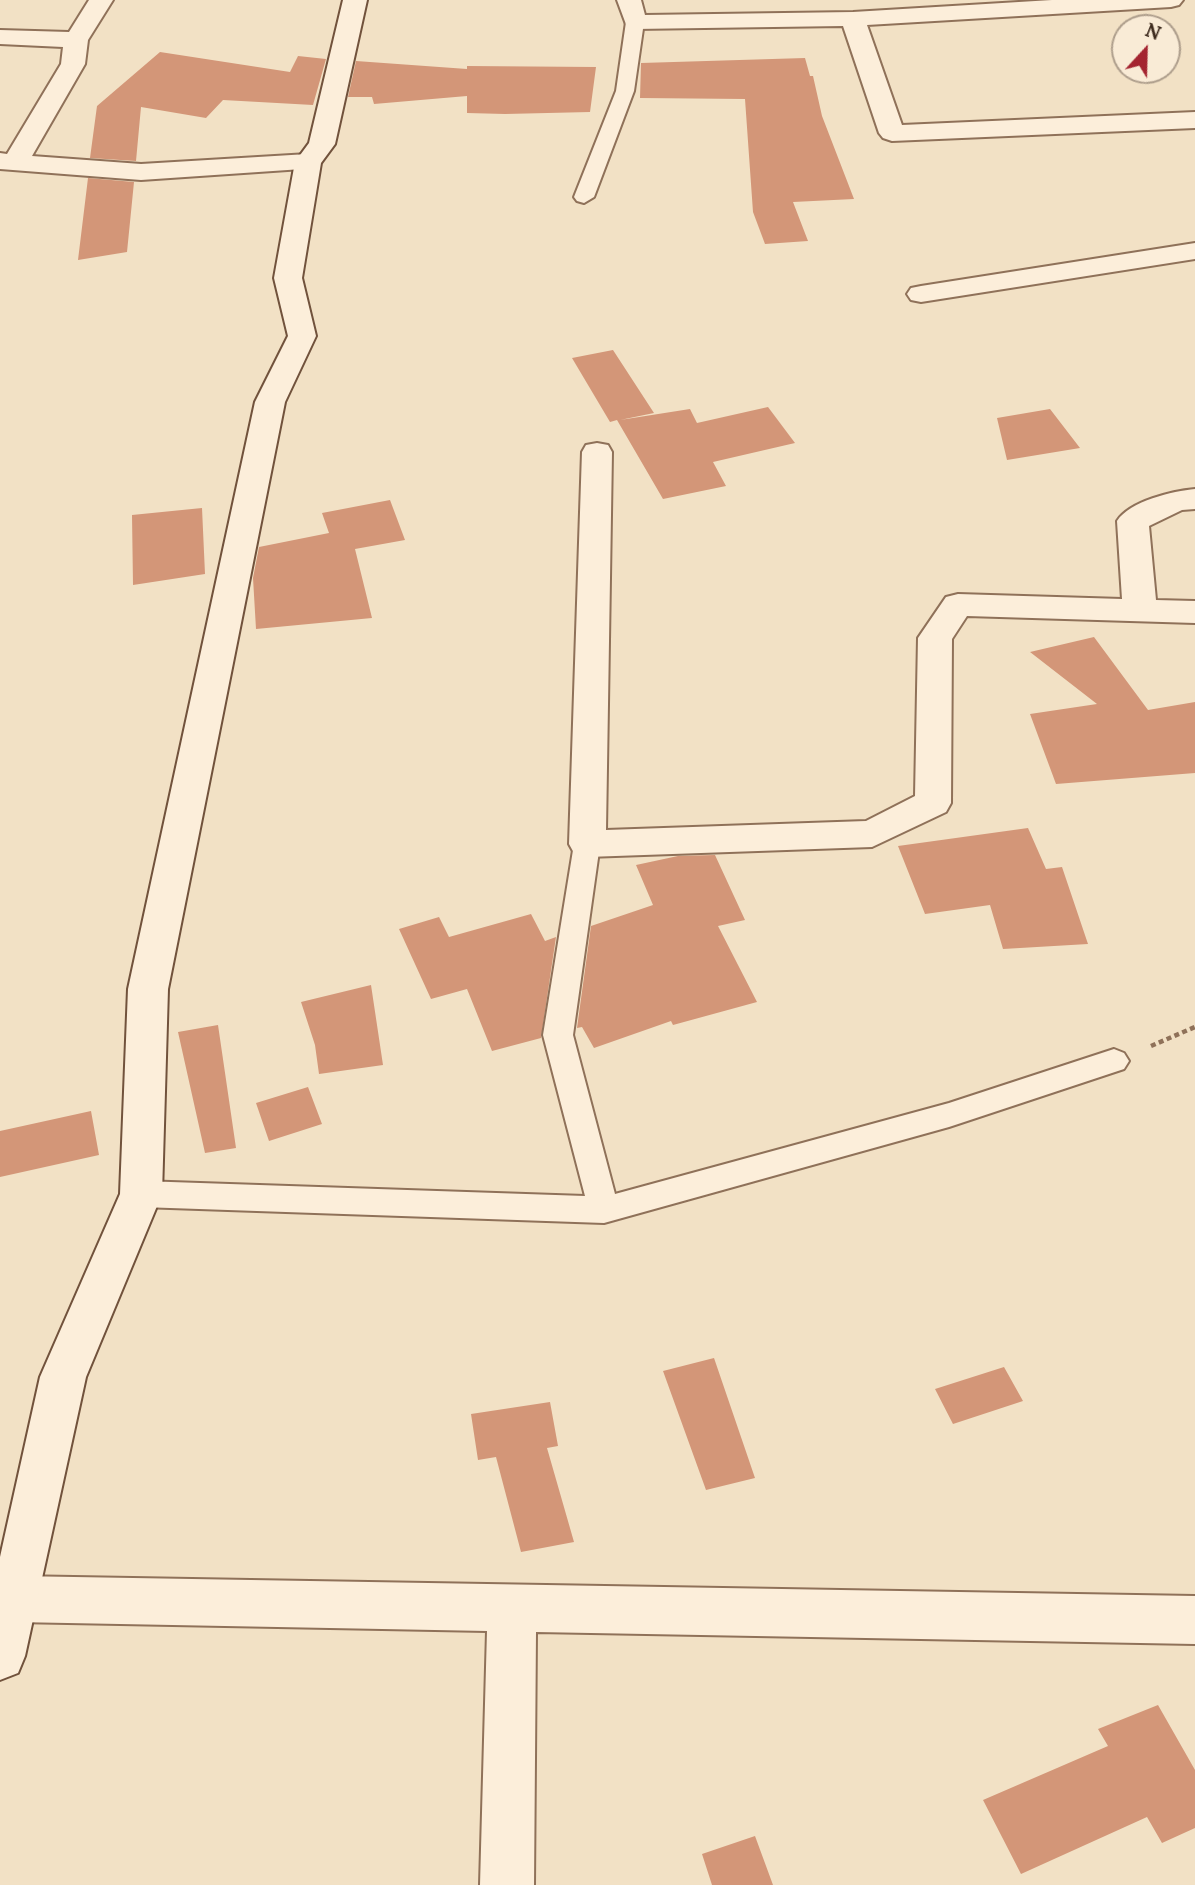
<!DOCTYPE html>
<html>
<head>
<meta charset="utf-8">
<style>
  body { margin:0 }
  #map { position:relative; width:1195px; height:1885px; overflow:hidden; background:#f2e1c5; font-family:Lora,serif }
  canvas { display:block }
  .north { position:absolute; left:1111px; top:14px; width:70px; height:70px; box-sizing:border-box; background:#f9ebd6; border:2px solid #ae9e8c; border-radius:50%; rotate:22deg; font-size:19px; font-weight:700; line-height:28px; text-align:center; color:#3e2b1e }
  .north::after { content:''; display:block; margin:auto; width:24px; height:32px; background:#a42430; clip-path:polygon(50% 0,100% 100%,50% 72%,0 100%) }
</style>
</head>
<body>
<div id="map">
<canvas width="1195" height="1885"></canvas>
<div class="north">N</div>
</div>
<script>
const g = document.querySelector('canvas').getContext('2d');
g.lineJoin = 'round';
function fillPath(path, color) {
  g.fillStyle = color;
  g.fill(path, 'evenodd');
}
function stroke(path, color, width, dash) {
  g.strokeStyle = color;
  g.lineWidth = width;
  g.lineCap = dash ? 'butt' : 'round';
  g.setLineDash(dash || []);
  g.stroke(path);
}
fillPath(new Path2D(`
  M160,52L290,72L298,56L326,59L313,105L223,100L206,118L141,107L136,161L90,158L97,106Z
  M805,58L810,76H813L822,116L854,199L793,202L808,241L765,244L753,212L745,99L640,98L641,63Z
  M356,61L467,69V66L596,67L590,112L505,114L467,113V96L374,104L372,97H348Z
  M88,178L134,182L127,252L78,260Z
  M613,350L654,413L620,420L690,409L697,423L768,407L795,443L713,462L726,486L663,499L617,420L610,422L572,358Z
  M1050,409L1080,448L1007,460L997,418Z
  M390,500L405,540L355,549L372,618L256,629L253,578L259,547L329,533L322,513Z
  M202,508L205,574L133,585L132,515Z
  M1094,637L1148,710L1195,702V773L1056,784L1030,714L1097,704L1030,652Z
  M1028,828L1046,869L1062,867L1088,944L1003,949L990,905L925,914L898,846Z
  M715,855L745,920L718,926L757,1002L673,1025L671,1021L594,1048L582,1027L577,1028L591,926L653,905L636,865L678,856Z
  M531,914L545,941L556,937L541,1038L492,1051L467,989L431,999L399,929L439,917L449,937Z
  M371,985L383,1065L319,1074L315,1045L301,1002Z
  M218,1025L236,1148L205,1153L178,1032Z
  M308,1087L322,1124L269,1141L256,1103Z
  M91,1111L99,1155L0,1177V1131Z
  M714,1358L755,1478L706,1490L663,1371Z
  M1004,1367L1023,1401L953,1424L935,1389Z
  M550,1402L558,1446L547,1448L574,1542L521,1552L496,1457L478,1460L471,1414Z
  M1158,1705L1195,1770V1828L1162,1843L1147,1817L1021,1874L983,1800L1108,1746L1098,1729Z
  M755,1836L773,1885H712L702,1854Z`), '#d39678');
const lane = new Path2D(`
  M635,17L644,22L634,91L594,197L584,203L577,201L574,197L616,91L626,22Z
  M587,834L596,837L600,844L573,1035L615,1194L949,1103L1114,1049L1124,1053L1129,1061L1124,1069L949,1127L604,1223L141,1207L130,1203L126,1194L130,1185L141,1181L585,1196L543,1035L574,844L578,837Z`);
const street = new Path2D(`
  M89,0H113L88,40L85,64L32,156L141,164L308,154L317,156L321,162L317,168L141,180L0,169V153L7,154L61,64L63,47L0,44V30L69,32Z
  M617,0H641L645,15L853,12L1052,0H1183L1179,5L1171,7L867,25L902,125L1195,112V128L892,141L883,138L879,133L843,26L635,29L627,27Z
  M1195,243V259L921,302L911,300L907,294L911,288L921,286Z
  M597,443L608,445L612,452L606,830L866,821L915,796L918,638L946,597L958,594L1122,599L1117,521C1130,501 1173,491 1195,489V509L1182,510L1149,526L1156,600L1195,601V623L967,616L952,639L951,803L946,812L872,847L587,857L574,853L569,844L582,452L586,445Z
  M15,1576L1195,1596V1644L536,1632L534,1885H480L487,1631L15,1622L0,1616V1582Z`);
const secondary = new Path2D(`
  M343,0H367L335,144L321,163L302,278L316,336L285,402L168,989L162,1194L86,1377L25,1656L18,1673L0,1680V1557L40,1377L120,1194L128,989L255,402L288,336L274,278L295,162L309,143Z`);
stroke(lane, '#8f7159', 4);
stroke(street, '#8f7159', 4);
stroke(secondary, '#71523c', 4);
stroke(new Path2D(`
  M1151,1046L1195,1027`), '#8f7159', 4.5, [5, 3.5]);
fillPath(lane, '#fceeda');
fillPath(street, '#fceeda');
fillPath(secondary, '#fceeda');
</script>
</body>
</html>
